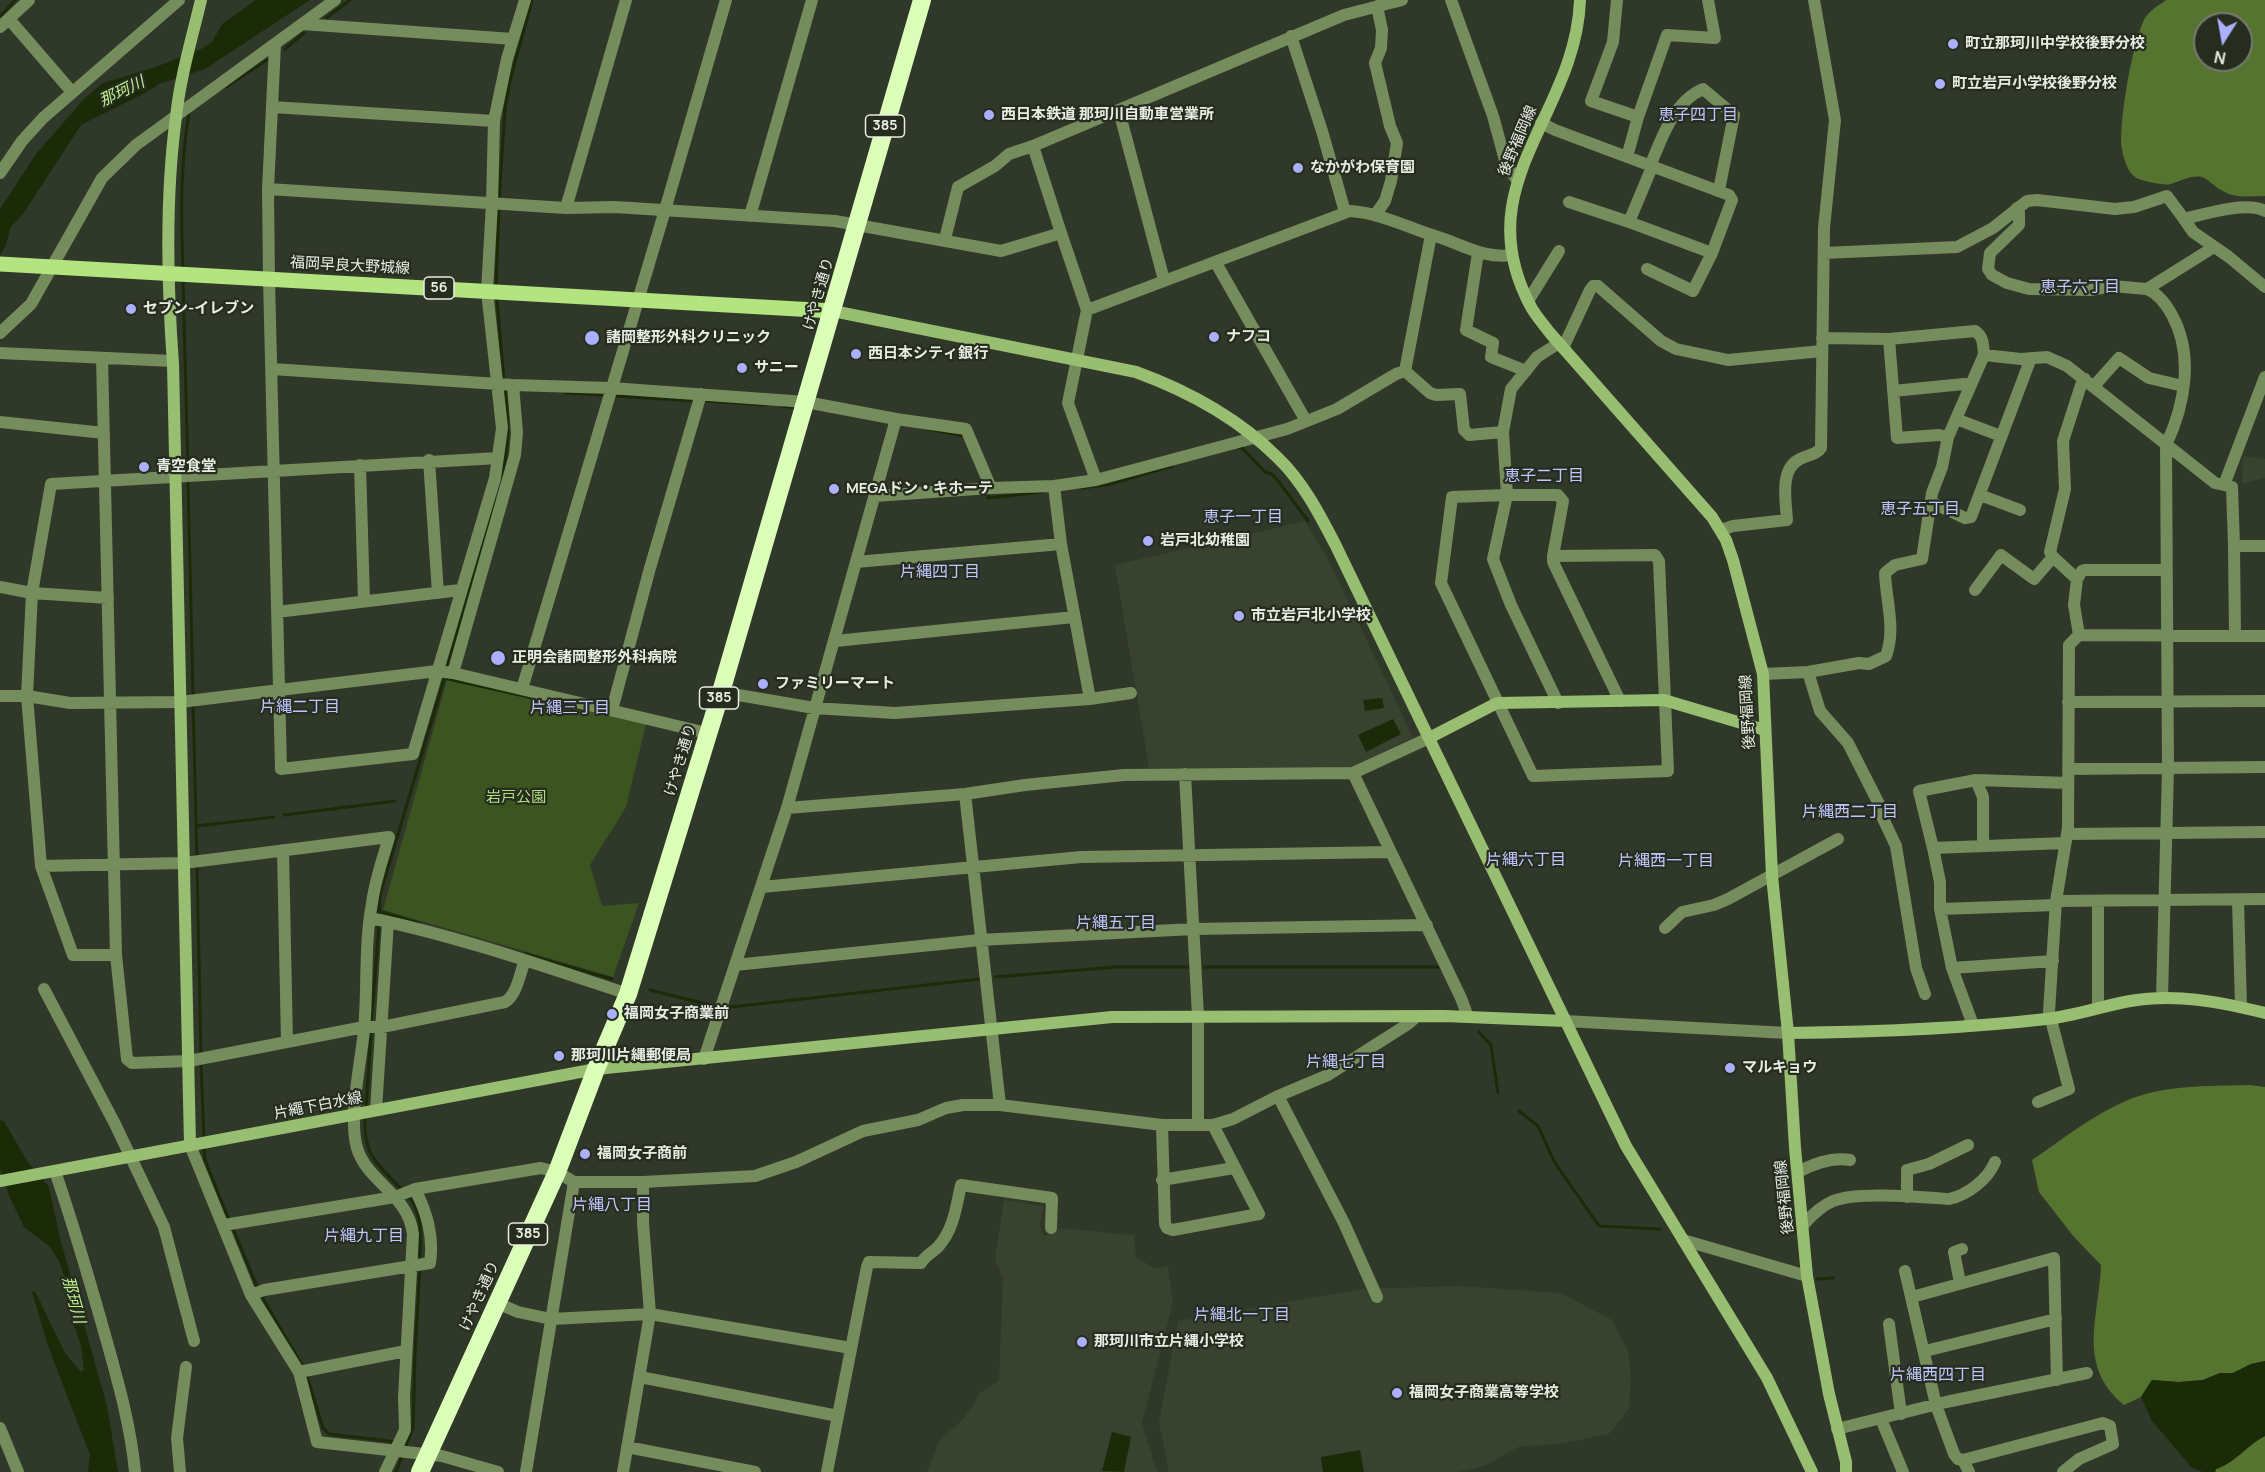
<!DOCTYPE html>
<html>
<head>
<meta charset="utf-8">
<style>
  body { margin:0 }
  #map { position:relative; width:2265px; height:1472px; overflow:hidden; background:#303829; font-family:Manrope,sans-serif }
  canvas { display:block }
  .north { position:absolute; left:2193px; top:12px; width:60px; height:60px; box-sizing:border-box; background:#262d1f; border:2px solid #747a6e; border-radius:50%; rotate:191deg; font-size:16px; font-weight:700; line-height:24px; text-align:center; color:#e8ede4 }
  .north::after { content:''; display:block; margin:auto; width:21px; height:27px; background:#aab0fb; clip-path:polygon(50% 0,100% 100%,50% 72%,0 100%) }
</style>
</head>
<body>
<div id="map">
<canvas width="2265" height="1472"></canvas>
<div class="north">N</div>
</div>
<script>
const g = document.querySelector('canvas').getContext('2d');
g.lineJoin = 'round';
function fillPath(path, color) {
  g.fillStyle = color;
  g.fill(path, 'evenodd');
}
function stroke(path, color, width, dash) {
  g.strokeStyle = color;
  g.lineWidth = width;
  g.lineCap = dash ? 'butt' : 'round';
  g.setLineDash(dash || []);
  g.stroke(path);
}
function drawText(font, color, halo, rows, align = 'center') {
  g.font = font + ' Manrope,"Noto Sans JP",sans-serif';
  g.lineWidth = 4.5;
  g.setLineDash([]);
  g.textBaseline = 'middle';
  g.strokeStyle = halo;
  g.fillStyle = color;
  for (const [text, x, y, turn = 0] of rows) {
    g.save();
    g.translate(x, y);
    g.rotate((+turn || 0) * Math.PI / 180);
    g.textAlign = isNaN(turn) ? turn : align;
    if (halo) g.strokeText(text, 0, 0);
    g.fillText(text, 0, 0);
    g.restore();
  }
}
fillPath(new Path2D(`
  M2243,456L2265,459V478L2242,484Z
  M1305,521L1328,559L1413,737L1353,768H1149L1115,565Z
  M1004,1200L1043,1206L1040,1226L1044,1236L1061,1228L1134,1235L1136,1257L1156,1269L1168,1266L1173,1303L1142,1423L1157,1472H927L939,1441L964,1418L981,1392L999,1380L1003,1279L995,1259Z
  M1459,1286L1561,1293L1612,1320L1628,1350L1631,1377L1629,1409L1609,1434L1559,1444L1518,1447L1487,1465L1458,1472H1169L1159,1422L1178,1321L1362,1289Z`), '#38422e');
fillPath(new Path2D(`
  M447,680L646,724L626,807L590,865L602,906L639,903L613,977L383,910Z`), '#3c5420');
fillPath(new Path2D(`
  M2166,0H2265V196C2249,196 2235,199 2221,190C2215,187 2208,179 2202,177C2190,175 2181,181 2171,184C2166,186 2140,181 2135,177C2128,173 2123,157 2122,149C2118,124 2133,40 2145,18C2149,11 2159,5 2166,0ZM2205,24H2241V60H2205Z
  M2250,1085L2265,1087V1361L2251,1364L2233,1373H2220L2203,1380L2179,1382L2152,1380L2141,1397L2124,1405C2076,1365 2099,1318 2101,1265L2074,1237L2039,1192L2032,1160C2066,1137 2100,1109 2139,1096C2171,1085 2216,1086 2250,1085Z
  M2265,1436V1472H2215L2216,1469C2235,1463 2247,1445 2265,1436Z`), '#557430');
fillPath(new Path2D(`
  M256,0H310L205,69L159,84L147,92L81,125L23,214L11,227L5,247L0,256V209L36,154L83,100L103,83L153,68L201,49L212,42L222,24Z
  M1382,698L1384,708L1365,711L1363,700Z
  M1393,719L1401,734L1366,752L1358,735Z
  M0,1120L4,1121L27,1161L49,1187L61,1242L107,1406L118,1472H88L90,1455L48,1346L32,1292L35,1291L65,1353L81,1372L84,1370L81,1345L72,1320L66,1281L59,1261L49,1246L24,1227L10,1198L0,1168Z
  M2265,1361V1436C2247,1445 2235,1463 2216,1469L2215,1472H2203L2192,1468L2152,1421L2141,1397L2152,1380L2179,1382L2203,1380L2220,1373H2233L2251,1364Z
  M1112,1432L1131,1437L1124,1472L1102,1471Z
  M1360,1450L1364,1472H1323L1321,1457Z`), '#1b2b07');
stroke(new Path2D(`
  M0,17L15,0
  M326,18L350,0
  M285,49L304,33
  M226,87L267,60
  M499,202L505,109L510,81L532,0
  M183,271C181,217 180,166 189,113
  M183,280L188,472
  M496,289L499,208
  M497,298L504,381
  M566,393L607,395
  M614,396L697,401
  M704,401L766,405
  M781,406L796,408
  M927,429L964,436
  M1239,448L1241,447L1265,472L1272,474L1279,482L1308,521
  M188,478L193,697
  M501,479C510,446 508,422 505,388
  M1080,488L1107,485L1172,466
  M986,491L988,498L1043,492
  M447,669L495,500
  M444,678L582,709
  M193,703L197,859
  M284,815L395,801
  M196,826L274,817
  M197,865L201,1057
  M378,911L419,923
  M379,917L380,895L445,676
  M525,954L612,979
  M1204,967H1440L1442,970
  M995,977L1115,967H1190
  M650,990L714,1006
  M731,1007L980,979
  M371,1025L379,924
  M1479,1032L1491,1045L1498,1093
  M201,1063L204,1140
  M366,1109L371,1031
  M1519,1111L1538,1126L1555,1163L1599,1226L1660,1229
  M365,1115C363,1157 377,1163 403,1191
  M204,1147L205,1160L229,1220
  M408,1196C424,1213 420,1240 420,1261
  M232,1226L258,1289
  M1817,1279L1833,1278
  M261,1295L303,1367
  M306,1373L323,1428L329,1434L397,1442
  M405,1448L413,1428L415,1355L420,1267
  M396,1472L403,1454`), '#1b2b07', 3);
stroke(new Path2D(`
  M1451,0L1493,116L1506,164L1517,180
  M1617,0L1613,42L1591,101L1638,117
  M9,19L72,92
  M302,24L513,39
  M0,27L29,0
  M1291,36L1322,131L1345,212
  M275,45L268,189L269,279L281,769L413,754L495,478L502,428L487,291L492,203L494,121L507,59L525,0
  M272,107L494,121
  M1119,111L1164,280
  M1541,123L1555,130L1729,195L1732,200L1712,253L1693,291L1647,269
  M1033,146L1344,15L1402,0
  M1627,157L1638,117L1667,35L1715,38L1708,0
  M1650,166C1662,138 1673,102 1703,89L1734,115L1719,190
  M0,173L22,141L43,118L179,0
  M268,189L566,208L615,207L835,221L1001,251L1061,233L1033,146L1009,154L995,166L958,187L945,239
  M1569,202L1629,222L1712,253
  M566,208L626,0
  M2017,208L2019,213V225L1990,253L1988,269L1992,275L2007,283L2029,289L2091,290L2112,286L2147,289L2214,247
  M1376,214L1385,201L1391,181L1397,143L1390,126L1375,63L1381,48L1382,30L1377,6
  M750,216L812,0
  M2184,219L2193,232L2229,257L2265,287
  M1629,222L1652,167
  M1061,233L1087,310L1068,403L1096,480L1287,429L1337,409L1396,374L1405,371
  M1478,253L1466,330L1493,343L1491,357L1526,371
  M1824,253L1957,247L1993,228L2027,201L2037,200L2115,209L2134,207L2167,196L2184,219C2204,214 2247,201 2265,211
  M1216,263L1306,421
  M2147,289C2159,294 2166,304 2172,315C2194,355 2185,405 2166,445L2168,769L2162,998
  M1528,301L1559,251
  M1087,310L1350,211C1380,213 1407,227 1435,236C1462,244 1483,259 1512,255
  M0,333L31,304L102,178L136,145L335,0
  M1822,338L1889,339L1975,331C1984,337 1983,345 1984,355L2021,359L2047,357L2067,366L2215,483L2224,485L2265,377
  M1889,339L1897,438L1939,435L1948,437
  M1563,348L1590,290L1593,286H1598L1661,341L1676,349L1728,360L1822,351
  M0,353L172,361
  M102,358L116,955L127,1059L132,1063L189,1061L364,1027H382L505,1002C517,995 520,973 525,960
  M272,369L513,385L611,388L806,402L896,419L787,808L704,1059
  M1405,371L1430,393L1436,395L1460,394L1464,430L1469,435L1503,432L1511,389L1537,357L1559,343
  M1405,371L1431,235
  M2094,386L2119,358L2149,378L2183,386
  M1893,391L1964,384L1969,385
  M896,419L966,429L991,488
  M1956,419L2001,436
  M0,422L104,433
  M1503,432L1507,495L1493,559L1511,605L1558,703
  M429,460L438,593
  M360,465L364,600
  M2224,485L2232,487L2234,546
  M1054,486L1061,544L1090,699
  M1507,495H1558L1563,501L1553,556L1655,555L1659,561L1668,771L1533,776L1441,583L1452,497Z
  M1980,495L2020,510
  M875,496L991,488L1054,486L1096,480
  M1931,502L1965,518L1971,517L2031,358
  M1721,530L1733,526L1787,520C1786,501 1779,469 1800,459C1808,455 1816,455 1821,448L1824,228L1835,120L1814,0
  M1553,556V562L1620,701
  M856,562L1061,544
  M2077,579L2082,571L2085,570H2166
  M0,587L32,593L108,598
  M1975,590L2001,555L2034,579L2053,557
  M277,612L460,590
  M2079,635L2074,605L2077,579L2053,557L2050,552L2065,489L2063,441L2081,385L2085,379
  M2235,636L2234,546H2265
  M835,641L1074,617
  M1808,672L1820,711L1848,743L1879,804V810L1896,846L1916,968L1925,994
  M453,673L515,455L517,433L513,385
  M1763,674L1808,672L1859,663L1869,664L1886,656C1896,629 1886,601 1885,573L1895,565L1922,559L1932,493L1942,467L1948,437L1984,355
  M522,689L665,210L726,0
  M721,692L814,708L895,713L1090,699L1131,693
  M0,696H27L70,703L180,702L437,671L453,673L707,733
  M2068,702L2265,701
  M612,710L650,568L701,394
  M2068,769L2265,767
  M1353,773L1461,998L1468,1017
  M1185,774L1198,1016V1125
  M1976,780L2068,783
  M965,794L1000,1105
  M787,808L965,794L1025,785L1124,775L1353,773L1429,738
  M2067,834L2265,832
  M1933,848L1919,791L1976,780L1983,797V846
  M283,850L287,1042
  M41,866L27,696L32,593L51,484L498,458
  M762,887L1081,857L1391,852
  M2238,900L2241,1007
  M2056,901L2265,899
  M1940,909L2056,905
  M370,918C457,936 543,966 628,994
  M1665,928L1682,912L1714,905L1728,899L1838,839
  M116,955H73L41,866L184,863L389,837C383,858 375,880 372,903C364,945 368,988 364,1030C361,1063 348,1117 357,1148C367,1182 408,1194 413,1234L404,1397L405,1430L385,1472
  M735,965L980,940L1194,929L1427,925
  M1952,968L2053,961
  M44,989L115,1124L164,1227L194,1341
  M2098,1008V901
  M1565,1021L1788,1033
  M1973,1025L1952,968L1940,909V882L1933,848L2065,843
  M1278,1096L1344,1223L1377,1297
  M2038,1102L2069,1089L2049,1012L2056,901L2068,828L2069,645L2079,635L2265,636
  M376,1110L388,922
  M1162,1125L1165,1224L1167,1228L1173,1230L1259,1214L1213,1125
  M190,1145L251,1295L299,1372L317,1442L442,1456L498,1472
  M55,1171C74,1227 91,1285 107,1342C119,1385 131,1428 135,1472
  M1798,1172C1813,1164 1833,1157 1850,1160
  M1162,1180L1234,1168
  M1907,1197V1170L1929,1164L1968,1145
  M1804,1224C1812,1215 1821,1206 1833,1201C1857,1191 1921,1197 1949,1199C1968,1195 1988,1179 1995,1162
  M224,1225L395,1197L415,1189L541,1168L557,1172L574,1182H643L755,1176L796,1162L863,1131L918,1120L946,1108L963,1105H1000L1162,1125H1213L1233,1119L1278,1096L1328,1075L1408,1024L1417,1016
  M1683,1240L1807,1276
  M1905,1271L1936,1405L1954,1454L1958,1459L1963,1460L1969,1472
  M1960,1283L1954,1252L1962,1249
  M251,1295L264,1290L430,1263C434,1236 427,1213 415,1189
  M1912,1297L2054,1258L2057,1380
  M497,1303L518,1312L551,1319L650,1314L851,1348
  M1889,1324L1901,1414
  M1925,1351L2056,1319
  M299,1372L406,1351
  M640,1377L838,1416
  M1881,1419L1903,1472
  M0,1428L18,1472
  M1837,1429L1946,1402L2087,1373
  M627,1447L755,1472
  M1963,1460L2103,1423L2110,1426L2113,1444L2079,1459L2063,1472
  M180,1472L177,1438L186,1367
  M526,1472L574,1182
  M623,1472L650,1314L643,1223V1182
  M827,1472L867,1267L869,1262L921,1263C925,1256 932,1253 938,1247C954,1229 956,1207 961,1185L1052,1198L1051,1228`), '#758c5d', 12);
stroke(new Path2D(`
  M1580,0C1576,116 1465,184 1531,307C1536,316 1544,325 1550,333L1712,517L1726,540L1733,560L1763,674L1772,876L1788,1033L1795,1148L1807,1276L1829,1394L1846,1462V1472
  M833,311L1136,372C1188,391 1238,418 1278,458C1303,482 1320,515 1336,546L1626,1146L1767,1378L1812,1472
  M1429,738L1497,703L1664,700L1765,730
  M1788,1033C1874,1032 1960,1029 2046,1019C2075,1016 2102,1006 2130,1001C2176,993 2221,1002 2265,1013
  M190,1145L173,364C167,282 165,198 176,117C180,78 192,38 201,0
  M0,1181L596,1069L1112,1017L1444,1016L1565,1021`), '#98be71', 12);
stroke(new Path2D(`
  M0,264L833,311`), '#b3e480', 15);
stroke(new Path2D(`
  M420,1472L557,1172L596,1069L628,994L721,692L922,0`), '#dbffb9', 18);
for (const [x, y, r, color] of [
  [1953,44,6,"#aab0fb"],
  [1940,84,6,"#aab0fb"],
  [989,115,6,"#aab0fb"],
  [1298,168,6,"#aab0fb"],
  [131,309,6,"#aab0fb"],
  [1214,337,6,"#aab0fb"],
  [592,338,8,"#aab0fb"],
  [856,354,6,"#aab0fb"],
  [742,368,6,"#aab0fb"],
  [144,467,6,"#aab0fb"],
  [834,489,6,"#aab0fb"],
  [1148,541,6,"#aab0fb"],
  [1239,616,6,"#aab0fb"],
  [498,658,8,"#aab0fb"],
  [763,684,6,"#aab0fb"],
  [612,1014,6,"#aab0fb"],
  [559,1056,6,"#aab0fb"],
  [1730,1068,6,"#aab0fb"],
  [585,1154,6,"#aab0fb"],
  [1082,1342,6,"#aab0fb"],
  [1397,1393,6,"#aab0fb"]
]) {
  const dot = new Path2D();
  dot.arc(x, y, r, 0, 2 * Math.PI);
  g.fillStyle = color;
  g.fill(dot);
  stroke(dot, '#262d1f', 2);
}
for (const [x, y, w] of [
  [885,126,39],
  [439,288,30],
  [719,698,39],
  [528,1234,39]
]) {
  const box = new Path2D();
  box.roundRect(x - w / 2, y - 11, w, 22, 4.5);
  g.fillStyle = '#262d1f';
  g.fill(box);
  stroke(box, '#e8ede4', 1.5);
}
drawText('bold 14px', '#e8ede4', null, [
  ["385",885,126],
  ["56",439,288],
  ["385",719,698],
  ["385",528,1234]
]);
drawText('bold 15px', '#e8ede4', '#262d1f', [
  ["町立那珂川中学校後野分校",1965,44],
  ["町立岩戸小学校後野分校",1952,84],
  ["西日本鉄道 那珂川自動車営業所",1001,115],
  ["なかがわ保育園",1310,168],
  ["セブン-イレブン",143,309],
  ["ナフコ",1226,337],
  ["諸岡整形外科クリニック",606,338],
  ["西日本シティ銀行",868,354],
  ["サニー",754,368],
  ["青空食堂",156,467],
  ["MEGAドン・キホーテ",846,489],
  ["岩戸北幼稚園",1160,541],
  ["市立岩戸北小学校",1251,616],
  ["正明会諸岡整形外科病院",512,658],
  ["ファミリーマート",775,684],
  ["福岡女子商業前",624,1014],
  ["那珂川片縄郵便局",571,1056],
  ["マルキョウ",1742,1068],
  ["福岡女子商前",597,1154],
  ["那珂川市立片縄小学校",1094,1342],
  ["福岡女子商業高等学校",1409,1393]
], 'left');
drawText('15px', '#e8ede4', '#262d1f', [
  ["後野福岡線",1518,141,-67],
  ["福岡早良大野城線",350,266,3],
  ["けやき通り",819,294,-74],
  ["後野福岡線",1748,712,-93],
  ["けやき通り",681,760,-73],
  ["片繩下白水線",318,1106,-11],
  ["後野福岡線",1785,1197,-96],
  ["けやき通り",480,1296,-66]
]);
drawText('15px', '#b0de7f', '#262d1f', [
  ["岩戸公園",516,798]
]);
drawText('italic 16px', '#beee8e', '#262d1f', [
  ["那珂川",122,92,-26],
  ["那珂川",73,1300,75]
]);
drawText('16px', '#bfc5fe', '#262d1f', [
  ["恵子四丁目",1698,116],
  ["恵子六丁目",2080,288],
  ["恵子二丁目",1544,477],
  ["恵子五丁目",1920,510],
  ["恵子一丁目",1243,518],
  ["片縄四丁目",940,573],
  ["片縄二丁目",300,708],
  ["片縄三丁目",570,709],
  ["片縄西二丁目",1850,813],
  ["片縄六丁目",1526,861],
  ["片縄西一丁目",1666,862],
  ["片縄五丁目",1116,924],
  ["片縄七丁目",1346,1063],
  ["片縄八丁目",612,1206],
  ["片縄九丁目",364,1237],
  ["片縄北一丁目",1242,1316],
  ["片縄西四丁目",1938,1376]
]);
</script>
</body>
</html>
